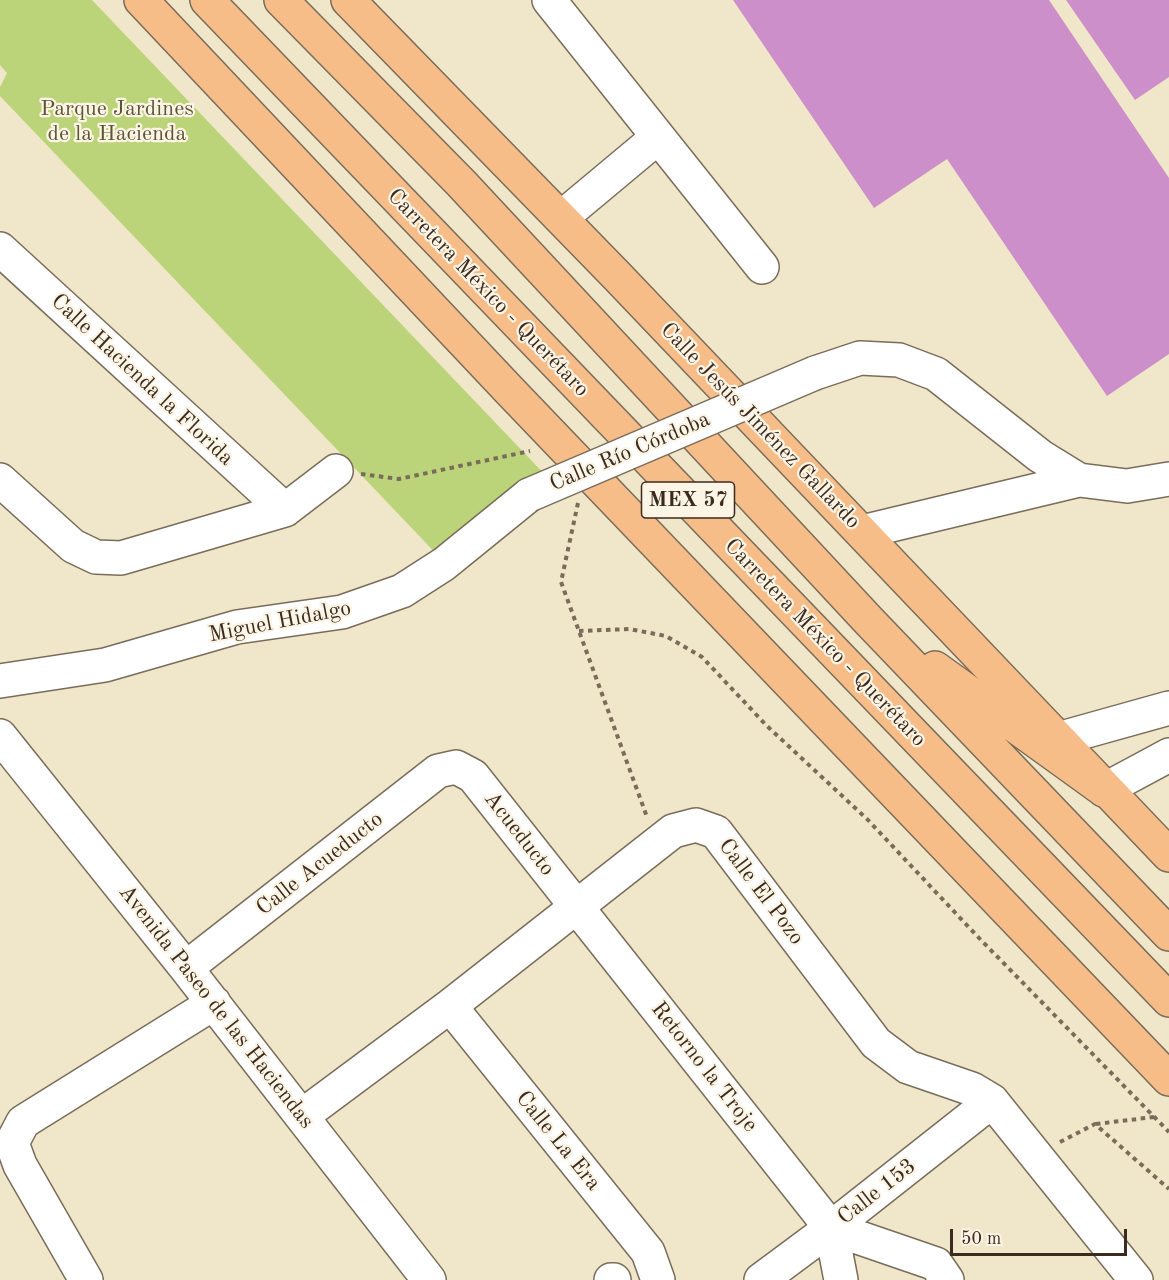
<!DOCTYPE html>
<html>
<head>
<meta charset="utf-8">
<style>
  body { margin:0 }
  #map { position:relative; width:1169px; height:1280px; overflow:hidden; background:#f0e7ca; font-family:"Old Standard TT",serif }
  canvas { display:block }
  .scale { position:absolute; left:950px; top:1229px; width:177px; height:27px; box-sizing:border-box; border:3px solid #3b2a1e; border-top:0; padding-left:8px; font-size:18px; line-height:21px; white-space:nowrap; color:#3b2a1e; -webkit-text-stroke:4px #fcf5e5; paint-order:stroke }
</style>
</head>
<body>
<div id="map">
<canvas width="1169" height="1280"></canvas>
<div class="scale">50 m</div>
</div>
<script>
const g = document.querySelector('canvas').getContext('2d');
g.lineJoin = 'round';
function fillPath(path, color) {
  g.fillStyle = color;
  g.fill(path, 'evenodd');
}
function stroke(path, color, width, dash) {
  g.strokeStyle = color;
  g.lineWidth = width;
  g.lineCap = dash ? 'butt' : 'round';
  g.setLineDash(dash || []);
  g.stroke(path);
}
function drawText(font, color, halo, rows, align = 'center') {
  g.font = font + ' "Old Standard TT",serif';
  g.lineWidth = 4.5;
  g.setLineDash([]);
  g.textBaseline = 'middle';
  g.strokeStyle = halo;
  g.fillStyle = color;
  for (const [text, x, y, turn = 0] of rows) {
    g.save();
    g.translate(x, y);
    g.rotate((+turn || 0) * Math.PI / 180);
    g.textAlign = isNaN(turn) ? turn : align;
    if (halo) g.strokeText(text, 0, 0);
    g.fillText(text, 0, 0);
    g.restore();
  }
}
fillPath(new Path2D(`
  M0,0H92L552,482L445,563L0,96V87L7,73L0,65Z`), '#bcd479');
fillPath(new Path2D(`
  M733,0H1049L1169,178V354L1107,396L947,159L874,208Z
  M1066,0H1169V77L1135,100Z`), '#cd8fc9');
const minor = new Path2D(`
  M549,0L762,267
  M561,218L658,137
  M0,249L285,510
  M815,373L860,358L899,360L936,374L1040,456L1079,480L1127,486L1169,479
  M0,480L73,546L96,557L121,558L285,510L336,471
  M862,532L1079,480
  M0,681L105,665L237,627L342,612L402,591L444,564L529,495
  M0,736L186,968L429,1280
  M1058,739L1169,708
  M1104,790L1169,755
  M186,968L438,771L456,767L473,776L831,1228L841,1280
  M450,1006L648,1252L658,1280
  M302,1116L450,1006L673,831L696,825L716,832L876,1043L908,1067L972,1089L992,1101L1136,1280
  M831,1228L936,1264L947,1280
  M86,1280L20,1165L12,1143L23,1122L214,1003
  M611,1280H614
  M761,1280L831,1228L992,1101`);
const major = new Path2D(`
  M141,0L509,390L1169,1079
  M348,0L617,276L1169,855`);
const highway = new Path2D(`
  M207,0L1169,1000
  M281,0L461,183L869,621L1169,934
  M935,668L1104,790`);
stroke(minor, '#7a6c5a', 36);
stroke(major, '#7a6c5a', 36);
stroke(highway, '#7a6c5a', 36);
stroke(new Path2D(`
  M361,474L399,479L530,451
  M578,503L561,582L647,817
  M579,631L629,629L666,636L702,657L767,726L867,819L979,938L1169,1132
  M1096,1124L1154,1117
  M1060,1142L1095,1124L1169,1189`), '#7a6c5a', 4, [4.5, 4.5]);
stroke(minor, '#fff', 33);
stroke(major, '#f7bd88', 33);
stroke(highway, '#f7bd88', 33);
const minorBridge = new Path2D(`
  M529,495L815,373`);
stroke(minorBridge, '#7a6c5a', 36, []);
stroke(minorBridge, '#fff', 33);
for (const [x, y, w] of [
  [688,500,93]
]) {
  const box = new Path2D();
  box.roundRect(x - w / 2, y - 18, w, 36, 4.5);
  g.fillStyle = '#fcf5e5';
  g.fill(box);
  stroke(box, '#3b2a1e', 1.5);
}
drawText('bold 21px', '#3b2a1e', null, [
  ["MEX 57",688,500]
]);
drawText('22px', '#5b5435', '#fcf5e5', [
  ["Parque Jardines",117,109],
  ["de la Hacienda",117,134]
]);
drawText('22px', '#3b2a1e', '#fcf5e5', [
  ["Carretera México - Querétaro",488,293,46],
  ["Calle Hacienda la Florida",142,380,43],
  ["Calle Jesús Jiménez Gallardo",760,426,46],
  ["Calle Río Córdoba",630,452,-23],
  ["Miguel Hidalgo",280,622,-11],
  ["Carretera México - Querétaro",825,643,46],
  ["Acueducto",519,834,52],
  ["Calle Acueducto",320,864,-38],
  ["Calle El Pozo",761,892,53],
  ["Avenida Paseo de las Haciendas",216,1007,52],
  ["Retorno la Troje",704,1067,52],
  ["Calle La Era",558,1141,51],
  ["Calle 153",877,1192,-38]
]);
</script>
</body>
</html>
